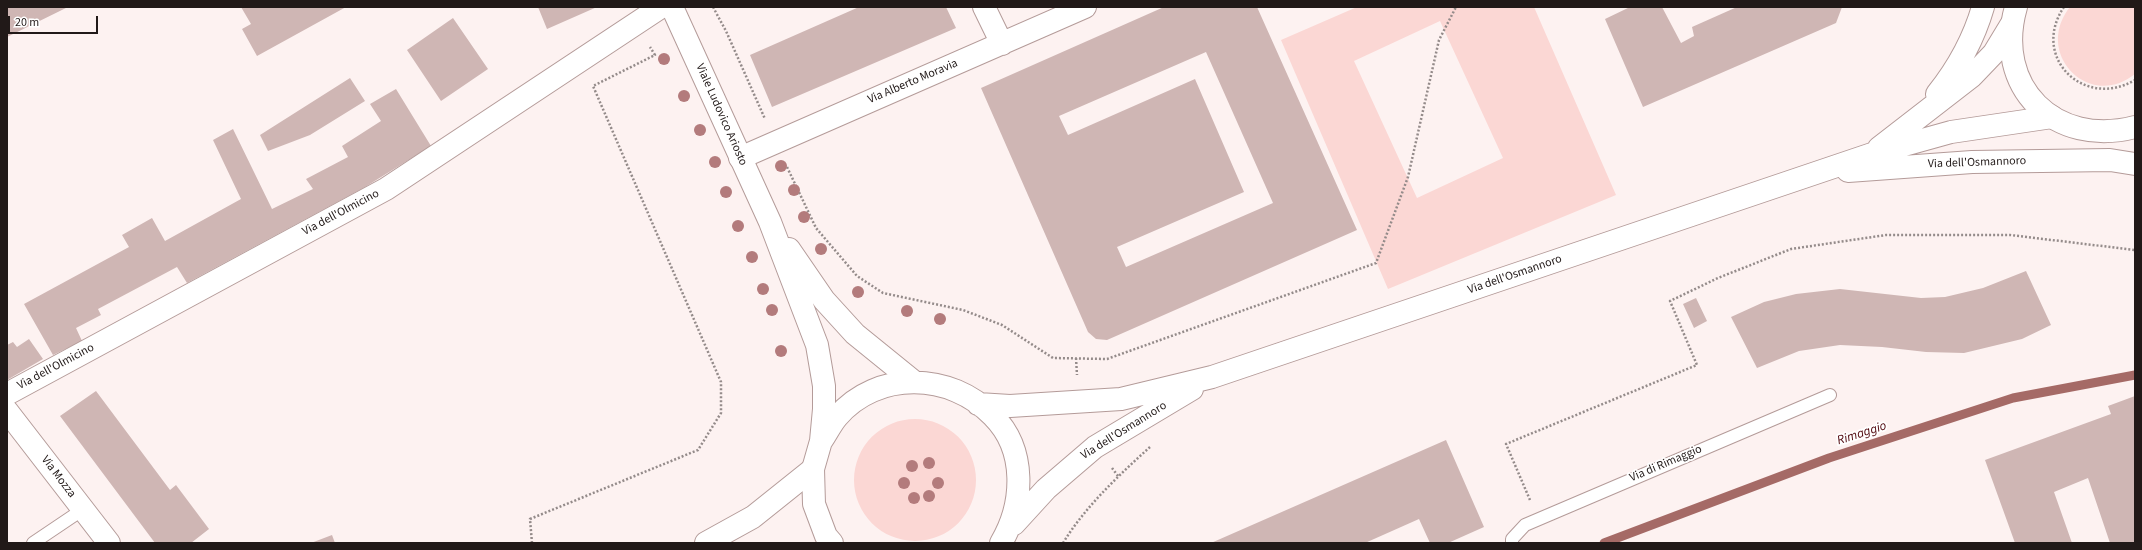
<!DOCTYPE html>
<html>
<head>
<meta charset="utf-8">
<style>
  body { margin:0 }
  #map { position:relative; width:2142px; height:550px; overflow:hidden; background:#fdf2f1; font-family:"Source Sans 3",sans-serif }
  canvas { display:block }
  .frame { position:absolute; inset:0; border:8px solid #211918; pointer-events:none }
  .scale { position:absolute; left:8px; top:16px; width:90px; height:18px; box-sizing:border-box; border:2px solid #211918; border-top:0; padding-left:5px; font-size:12px; line-height:14px; white-space:nowrap; color:#211918; -webkit-text-stroke:3px #fff; paint-order:stroke }
</style>
</head>
<body>
<div id="map">
<canvas width="2142" height="550"></canvas>
<div class="frame"></div>
<div class="scale">20 m</div>
</div>
<script>
const g = document.querySelector('canvas').getContext('2d');
g.lineJoin = 'round';
function fillPath(path, color) {
  g.fillStyle = color;
  g.fill(path, 'evenodd');
}
function stroke(path, color, width, dash) {
  g.strokeStyle = color;
  g.lineWidth = width;
  g.lineCap = dash ? 'butt' : 'round';
  g.setLineDash(dash || []);
  g.stroke(path);
}
function drawText(font, color, halo, rows, align = 'center') {
  g.font = font + ' "Source Sans 3",sans-serif';
  g.lineWidth = 3.5;
  g.setLineDash([]);
  g.textBaseline = 'middle';
  g.strokeStyle = halo;
  g.fillStyle = color;
  for (const [text, x, y, turn = 0] of rows) {
    g.save();
    g.translate(x, y);
    g.rotate((+turn || 0) * Math.PI / 180);
    g.textAlign = isNaN(turn) ? turn : align;
    if (halo) g.strokeText(text, 0, 0);
    g.fillText(text, 0, 0);
    g.restore();
  }
}
fillPath(new Path2D(`
  M1357,7H1534L1616,195L1388,289L1281,40ZM1440,21L1503,158L1417,198L1354,61Z
  M2070,7H2135V74C2089,111 2033,53 2070,7Z
  M854 480a61 61 0 1 1 122 0a61 61 0 1 1-122 0Z`), '#fbd7d4');
stroke(new Path2D(`
  M1604,543L1829,458L2013,398L2135,375`), '#a56a66', 9);
fillPath(new Path2D(`
  M7,7H68L7,37Z
  M241,7H346L257,56L242,29L251,24Z
  M538,7H597L547,29Z
  M859,7H946L956,28L772,107L750,55Z
  M1164,7H1257L1357,230L1107,340L1096,339L1088,332L981,88ZM1206,52L1273,203L1126,267L1117,247L1244,192L1195,79L1068,135L1059,116Z
  M1630,7H1662L1681,43L1694,36L1692,27L1737,7H1842L1836,23L1643,107L1605,19Z
  M453,18L488,69L441,101L407,50Z
  M350,78L365,101L310,135L268,151L260,135Z
  M396,89L431,146L365,187L187,283L177,267L98,309L101,315L76,328L82,341L53,355L24,304L129,247L122,235L152,218L165,241L241,199L213,140L233,129L272,209L313,189L306,179L348,157L342,146L381,121L370,104Z
  M2026,271L2051,325L2022,339L1964,353L1926,352L1882,347L1840,345L1799,351L1757,368L1731,317L1764,302L1796,294L1840,289L1921,298L1945,297L1983,288Z
  M1696,298L1707,321L1694,328L1683,304Z
  M29,339L43,359L7,380V345L13,342L17,347Z
  M96,391L170,490L176,485L209,529L191,543H155L60,416Z
  M2135,396V543H2110L2088,478L2054,492L2072,543H2015L1985,460L2111,414L2108,406Z
  M1446,440L1484,527L1448,543H1430L1419,519L1365,543H1211Z
  M332,535L335,543H311Z`), '#cfb6b4');
const lane = new Path2D(`
  M33,543L82,510
  M1512,543V539L1525,525L1830,395`);
const street = new Path2D(`
  M984,7L1002,44
  M740,158L1085,7
  M7,394L386,189L661,7
  M7,411L109,543
  M706,543L753,517L813,469`);
const secondary = new Path2D(`
  M672,7L770,222L817,345L824,386V409L821,441L813,469L814,504L826,536L832,543
  M1937,94C1957,69 1974,38 1983,7
  M1879,148L1972,76L1994,53L2011,25
  M1848,171L1972,162L2110,160L2135,164
  M789,249L824,300L855,334L913,381
  M978,404L1010,406L1121,399L1212,377L1872,154L1951,132L2052,117
  M822,440C827,433 831,424 837,417C877,370 951,372 993,416C1027,450 1024,504 1001,543
  M1014,524L1046,489L1095,447L1192,389`);
const primary = new Path2D(`
  M2016,7C1993,87 2055,148 2135,127`);
stroke(lane, '#b49b99', 14);
stroke(street, '#b49b99', 24);
stroke(secondary, '#b49b99', 24);
stroke(primary, '#b49b99', 24);
stroke(new Path2D(`
  M713,7L726,31L765,119
  M2064,7C2030,57 2084,110 2135,80
  M787,167L816,228L857,276L883,293L963,310L1002,325L1053,358L1107,359L1376,263L1408,177L1439,40L1456,7
  M1076,358L1077,375
  M1112,468L1118,476
  M1530,500L1506,444L1697,365L1670,301L1718,278L1791,249L1886,235H2010L2135,250
  M532,543L530,519L698,450L721,413V382L593,86L655,55L650,47
  M1063,543C1085,507 1118,476 1150,447`), '#948b8a', 2.5, [2, 2]);
stroke(lane, '#fff', 12);
stroke(street, '#fff', 22);
stroke(secondary, '#fff', 22);
stroke(primary, '#fff', 22);
g.fillStyle = '#b37b7c';
for (const [x, y] of [
  [664,59],
  [684,96],
  [700,130],
  [715,162],
  [781,166],
  [794,190],
  [726,192],
  [804,217],
  [738,226],
  [821,249],
  [752,257],
  [763,289],
  [858,292],
  [772,310],
  [907,311],
  [940,319],
  [781,351],
  [929,463],
  [912,466],
  [904,483],
  [938,483],
  [929,496],
  [914,498]
]) {
  g.beginPath();
  g.arc(x, y, 6, 0, 2 * Math.PI);
  g.fill();
}
drawText('12px', '#211918', '#fff', [
  ["Via Alberto Moravia",913,82,-23],
  ["Viale Ludovico Ariosto",721,115,66],
  ["Via dell'Osmannoro",1977,163,-2],
  ["Via dell'Olmicino",341,213,-28],
  ["Via dell'Osmannoro",1515,275,-19],
  ["Via dell'Olmicino",56,367,-28],
  ["Via dell'Osmannoro",1124,431,-32],
  ["Via di Rimaggio",1666,464,-23],
  ["Via Mozza",58,477,53]
]);
drawText('italic 13px', '#51080e', '#fff', [
  ["Rimaggio",1862,434,-18]
]);
</script>
</body>
</html>
